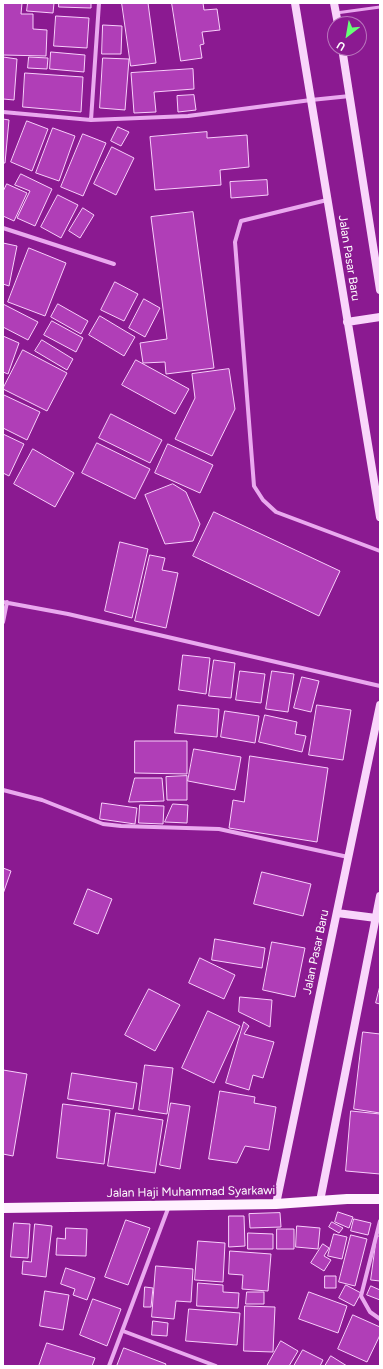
<!DOCTYPE html>
<html>
<head>
<meta charset="utf-8">
<style>
  body { margin:0 }
  #map { position:relative; width:383px; height:1369px; overflow:hidden; background:#8b1a91; font-family:Figtree,sans-serif }
  canvas { display:block }
  .frame { position:absolute; inset:0; border:4px solid #fff; pointer-events:none }
  .north { position:absolute; left:327px; top:16px; width:40px; height:40px; box-sizing:border-box; background:#8b1a91; border:1px solid #b976bd; border-radius:50%; rotate:211deg; font-size:11px; font-weight:700; line-height:16px; text-align:center; color:#fff }
  .north::after { content:''; display:block; margin:auto; width:14px; height:18px; background:#67ff76; clip-path:polygon(50% 0,100% 100%,50% 72%,0 100%) }
</style>
</head>
<body>
<div id="map">
<canvas width="383" height="1369"></canvas>
<div class="frame"></div>
<div class="north">U</div>
</div>
<script>
const g = document.querySelector('canvas').getContext('2d');
g.lineJoin = 'round';
function fillPath(path, color) {
  g.fillStyle = color;
  g.fill(path, 'evenodd');
}
function stroke(path, color, width, dash) {
  g.strokeStyle = color;
  g.lineWidth = width;
  g.lineCap = dash ? 'butt' : 'round';
  g.setLineDash(dash || []);
  g.stroke(path);
}
function drawText(font, color, halo, rows, align = 'center') {
  g.font = font + ' Figtree,sans-serif';
  g.lineWidth = 4;
  g.setLineDash([]);
  g.textBaseline = 'middle';
  g.strokeStyle = halo;
  g.fillStyle = color;
  for (const [text, x, y, turn = 0] of rows) {
    g.save();
    g.translate(x, y);
    g.rotate((+turn || 0) * Math.PI / 180);
    g.textAlign = isNaN(turn) ? turn : align;
    if (halo) g.strokeText(text, 0, 0);
    g.fillText(text, 0, 0);
    g.restore();
  }
}
const building = new Path2D(`
  M3,3H22L21,14H33V29L47,30L46,56L3,55Z
  M28,3H54L53,13L27,11Z
  M59,3H91V8L59,7Z
  M122,3H148L156,63L131,66Z
  M172,3H203L204,10L217,9L220,30L202,32L204,44L200,45L202,58L181,61Z
  M56,16L89,18L87,48L54,46Z
  M103,25L122,26L121,54H102Z
  M51,52L85,55L84,72L50,69Z
  M3,57L17,59L14,100L3,99Z
  M29,57L48,58L47,69L28,68Z
  M103,58L129,59L125,110L100,108Z
  M193,69L194,89L154,92L156,112L134,113L131,73Z
  M25,73L83,77L81,112L23,107Z
  M194,95L196,110L178,112L177,96Z
  M3,119L9,120L5,163H3Z
  M27,121L48,129L32,171L11,162Z
  M118,127L129,132L121,146L111,141Z
  M53,128L75,136L59,181L36,173Z
  M207,132V138L247,135L249,167L220,170L221,185L155,190L150,137Z
  M83,134L106,143L83,196L61,187Z
  M112,147L134,158L116,195L94,184Z
  M21,174L52,189L35,226L17,218L30,191L15,185Z
  M267,180L268,195L231,198L230,182Z
  M7,184L27,193L14,221L3,216V192Z
  M58,195L78,205L61,238L41,227Z
  M83,208L94,215L80,238L69,231Z
  M193,212L214,368L166,374L165,362L143,363L140,343L167,339L151,217Z
  M3,243L17,246L9,286L3,284Z
  M29,248L66,263L45,316L8,302Z
  M115,282L138,294L124,321L101,310Z
  M144,299L160,308L145,337L129,328Z
  M3,304L38,322L28,340L3,327Z
  M58,304L88,321L81,334L51,317Z
  M100,316L135,337L124,356L89,335Z
  M52,321L83,338L76,352L44,335Z
  M3,336L19,343L8,374L3,372Z
  M42,340L73,359L67,370L35,351Z
  M23,350L67,373L47,411L3,389Z
  M136,360L189,389L175,414L122,385Z
  M229,369L235,409L212,456L175,439L195,398L192,374Z
  M4,395L40,412L27,440L3,428Z
  M111,414L162,440L150,463L99,438Z
  M3,434L24,444L9,476L3,473Z
  M97,443L150,469L135,499L82,473Z
  M168,444L213,465L200,493L155,473Z
  M33,449L74,473L55,507L14,484Z
  M173,484L186,492L200,524L193,541L165,544L145,495Z
  M214,512L340,571L319,616L193,556Z
  M120,542L148,549L132,618L105,611Z
  M150,555L165,558L162,570L178,573L166,628L135,621Z
  M183,655L210,658L206,694L179,690Z
  M214,660L235,663L231,698L209,696Z
  M240,671L265,674L261,703L236,700Z
  M272,671L294,674L288,712L266,709Z
  M302,677L319,681L311,712L294,708Z
  M178,705L219,709L217,737L175,733Z
  M317,705L351,710L343,760L309,755Z
  M225,711L259,716L255,743L221,737Z
  M265,715L297,722L295,734L306,736L302,752L259,742Z
  M135,741H187V774L135,773Z
  M194,749L241,757L235,790L188,781Z
  M250,756L328,768L317,842L229,828L233,800L244,802Z
  M187,776V800H167L166,777Z
  M135,778H162L164,801L129,802Z
  M102,803L137,808L135,824L100,819Z
  M173,804L188,805L187,823L165,822Z
  M140,805L164,806L163,824L139,823Z
  M3,868L11,871L3,894Z
  M262,872L311,884L303,916L254,904Z
  M88,889L112,899L98,934L74,924Z
  M215,939L265,948L262,968L212,960Z
  M272,942L305,948L295,997L263,990Z
  M200,958L235,975L224,999L189,983Z
  M380,986V1004L376,1003Z
  M149,989L180,1005L155,1051L125,1035Z
  M240,997L272,1000L270,1027L239,1012Z
  M208,1011L240,1026L214,1083L182,1068Z
  M244,1022L249,1026L244,1034L274,1042L263,1078L253,1075L249,1090L226,1083Z
  M363,1032L380,1034V1113L354,1109Z
  M145,1065L173,1068L167,1114L139,1110Z
  M3,1070L27,1074L13,1156L3,1154Z
  M72,1073L137,1083L133,1109L68,1099Z
  M220,1091L255,1097L254,1103L276,1107L269,1150L245,1146L237,1163L209,1159Z
  M171,1103L190,1106L180,1169L160,1165Z
  M63,1104L110,1110L104,1164L57,1158Z
  M351,1111L380,1114V1174L346,1171Z
  M116,1113L163,1120L155,1173L108,1166Z
  M338,1212L353,1217L349,1228L335,1222Z
  M280,1213L281,1227L250,1228L249,1214Z
  M229,1216H244L245,1246L229,1247Z
  M354,1219L371,1223L368,1235L351,1231Z
  M126,1220L150,1228L128,1285L105,1277Z
  M332,1222L343,1228L339,1233L329,1227Z
  M14,1223L30,1224L28,1258L11,1257Z
  M35,1224L52,1226L46,1277L22,1274L23,1261L31,1262Z
  M297,1226L320,1228L318,1249L296,1247Z
  M66,1228L87,1229L86,1256L56,1255L57,1238L65,1239Z
  M277,1229H294V1249H277Z
  M248,1233L273,1234V1249H248Z
  M334,1234L347,1237L342,1259L328,1256Z
  M351,1235L367,1239L355,1286L339,1282Z
  M377,1236H380V1281L371,1280Z
  M198,1241L225,1243L223,1282L195,1280Z
  M323,1244L329,1248L324,1256L331,1260L324,1271L311,1263Z
  M230,1251L271,1254L268,1291L242,1289L243,1275L229,1274Z
  M156,1266L193,1269L191,1302L176,1301L174,1319L152,1317Z
  M66,1268L95,1278L87,1300L73,1295L75,1289L61,1284Z
  M325,1276H336V1288H325Z
  M198,1283L223,1285V1292L239,1293L238,1308L197,1306Z
  M346,1285L361,1293L354,1306L339,1298Z
  M371,1286L380,1290V1300L367,1295Z
  M145,1287L153,1288L151,1307H144Z
  M45,1291L69,1295L63,1330L40,1326Z
  M247,1292H264V1304H246Z
  M309,1292L347,1306L338,1333L299,1319Z
  M93,1299L121,1309L107,1346L80,1335Z
  M245,1306L275,1307L273,1352L244,1351Z
  M189,1309L240,1313L237,1345L186,1341Z
  M353,1315L380,1327V1335L367,1362L338,1349Z
  M153,1321L168,1323L167,1336L152,1335Z
  M281,1341L298,1351L289,1366H267Z
  M47,1343L95,1358L92,1366H39Z
  M124,1348L166,1364L165,1366H117Z
  M303,1350L323,1360L320,1366H294Z
  M331,1356L347,1366H325Z`);
fillPath(building, '#b03eb7');
stroke(building, '#f8cffb', 1);
stroke(new Path2D(`
  M336,13L380,7`), '#eaa9ef', 3);
stroke(new Path2D(`
  M3,112L91,120L188,116L311,100L350,96
  M91,120L99,3
  M327,200L241,221L235,242L254,486L263,500L276,512L380,551
  M3,228L114,264
  M3,602L68,614L380,686
  M3,622L7,602
  M3,790L42,800L103,824L121,826L219,829L348,857
  M380,1221L361,1296L370,1312L380,1319
  M123,1331L216,1366
  M109,1366L169,1206`), '#eaa9ef', 4);
stroke(new Path2D(`
  M295,3L380,517
  M334,3L338,24
  M342,48L380,290
  M347,322L380,317
  M337,913L376,918
  M320,1201L380,896
  M276,1204L380,705`), '#f9d6fb', 8);
stroke(new Path2D(`
  M3,1208L276,1204L347,1199H380`), '#fff1ff', 10);
drawText('12px', '#fff', '#8b1a91', [
  ["Jalan Pasar Baru",349,258,81],
  ["Jalan Pasar Baru",316,952,-78],
  ["Jalan Haji Muhammad Syarkawi",191,1192,-1]
]);
</script>
</body>
</html>
